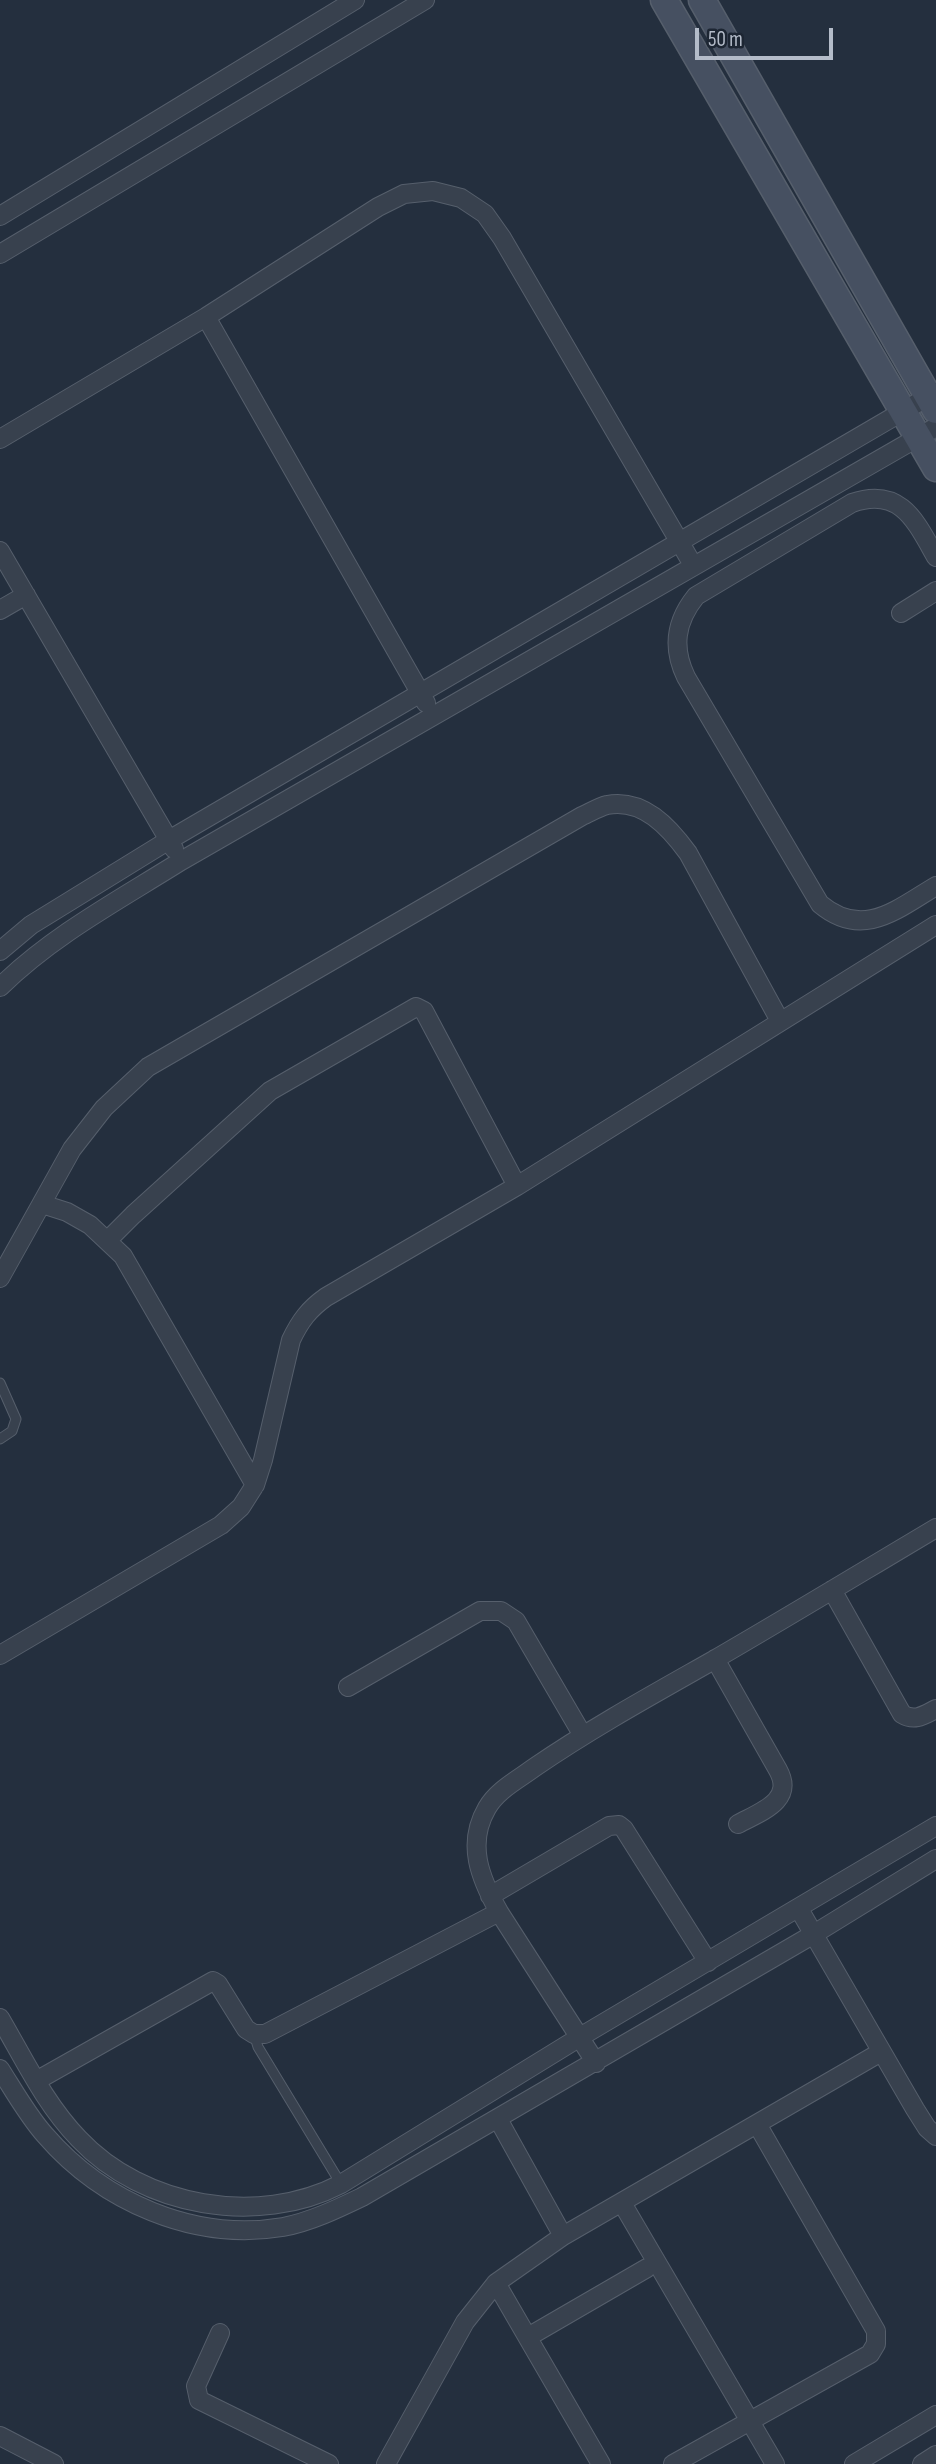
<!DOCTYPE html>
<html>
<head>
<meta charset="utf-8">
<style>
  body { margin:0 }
  #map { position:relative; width:936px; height:2464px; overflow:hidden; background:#242f3e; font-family:"Sofia Sans Condensed",sans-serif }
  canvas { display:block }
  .scale { position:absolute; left:695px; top:28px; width:138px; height:32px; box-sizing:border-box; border:4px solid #b4bcc9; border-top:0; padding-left:9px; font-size:21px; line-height:24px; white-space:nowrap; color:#b4bcc9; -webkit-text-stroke:5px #1d2633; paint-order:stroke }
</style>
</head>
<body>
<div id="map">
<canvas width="936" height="2464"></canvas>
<div class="scale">50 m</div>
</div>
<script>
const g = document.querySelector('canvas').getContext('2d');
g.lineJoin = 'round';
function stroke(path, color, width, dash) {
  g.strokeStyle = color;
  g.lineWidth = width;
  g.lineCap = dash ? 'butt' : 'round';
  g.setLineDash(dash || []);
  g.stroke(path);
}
const lane = new Path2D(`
  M0,1383L16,1419L12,1431L0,1439
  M254,2034L258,2047L341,2184`);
const street = new Path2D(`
  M0,216L355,0
  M0,254L425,0
  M206,317L426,703
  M0,439L206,317L378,207L404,194L433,191L461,198L485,214L502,238L693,565
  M0,551L174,849
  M936,557C916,522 901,486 852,503L696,596C675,622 672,648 686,677L820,904C863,940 897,909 936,886
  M0,610L26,595
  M901,613L936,591
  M0,951L31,925L169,840L936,392
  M0,987C53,935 119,900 181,861L936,427
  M42,1204L67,1212L90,1225L123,1256L255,1485
  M108,1240L133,1215L270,1091L416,1007L424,1011L517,1186
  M0,1278L72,1149L104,1108L148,1067L582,816C589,813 599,807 607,805C643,798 669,827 688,853L780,1021
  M832,1590L902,1714C915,1722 924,1715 936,1709
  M0,1655L221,1525L241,1507L255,1485L263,1460L291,1340C300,1321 309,1309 326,1297L517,1186L936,925
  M715,1659L778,1770C795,1801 760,1812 738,1824
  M348,1687L480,1611H501L516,1621L582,1734
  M490,1896L609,1826L619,1825L624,1829L708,1962
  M799,1909L915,2109L927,2128L936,2136
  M0,2018C24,2059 45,2104 79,2139C143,2207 258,2227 341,2184L580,2037L936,1826
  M596,2063L499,1912C480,1878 466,1844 487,1808C497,1790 519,1779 535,1767C592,1728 652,1695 712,1661C788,1617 862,1572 936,1528
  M0,2069C14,2091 28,2116 45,2135C103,2202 194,2242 283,2227C310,2222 337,2209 362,2197L814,1934L936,1859
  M36,2081L213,1981L218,1984L246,2029L254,2034H265L499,1912
  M498,2119L563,2236
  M622,2203L775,2464
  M496,2283L601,2464
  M220,2333L196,2386L199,2400L329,2464
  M528,2337L647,2268
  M0,2436L54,2464
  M386,2464L465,2322L496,2283L563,2236L881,2052
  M673,2464L870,2354L876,2344V2331L757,2124
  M854,2464L936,2415
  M922,2464L936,2455`);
const secondary = new Path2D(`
  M664,0L936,468
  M702,0L936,410`);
stroke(lane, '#565f6c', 11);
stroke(street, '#565f6c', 20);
stroke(secondary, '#565f6c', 29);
stroke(lane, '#38414e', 9);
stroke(street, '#38414e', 18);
stroke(secondary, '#465061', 26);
</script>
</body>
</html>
